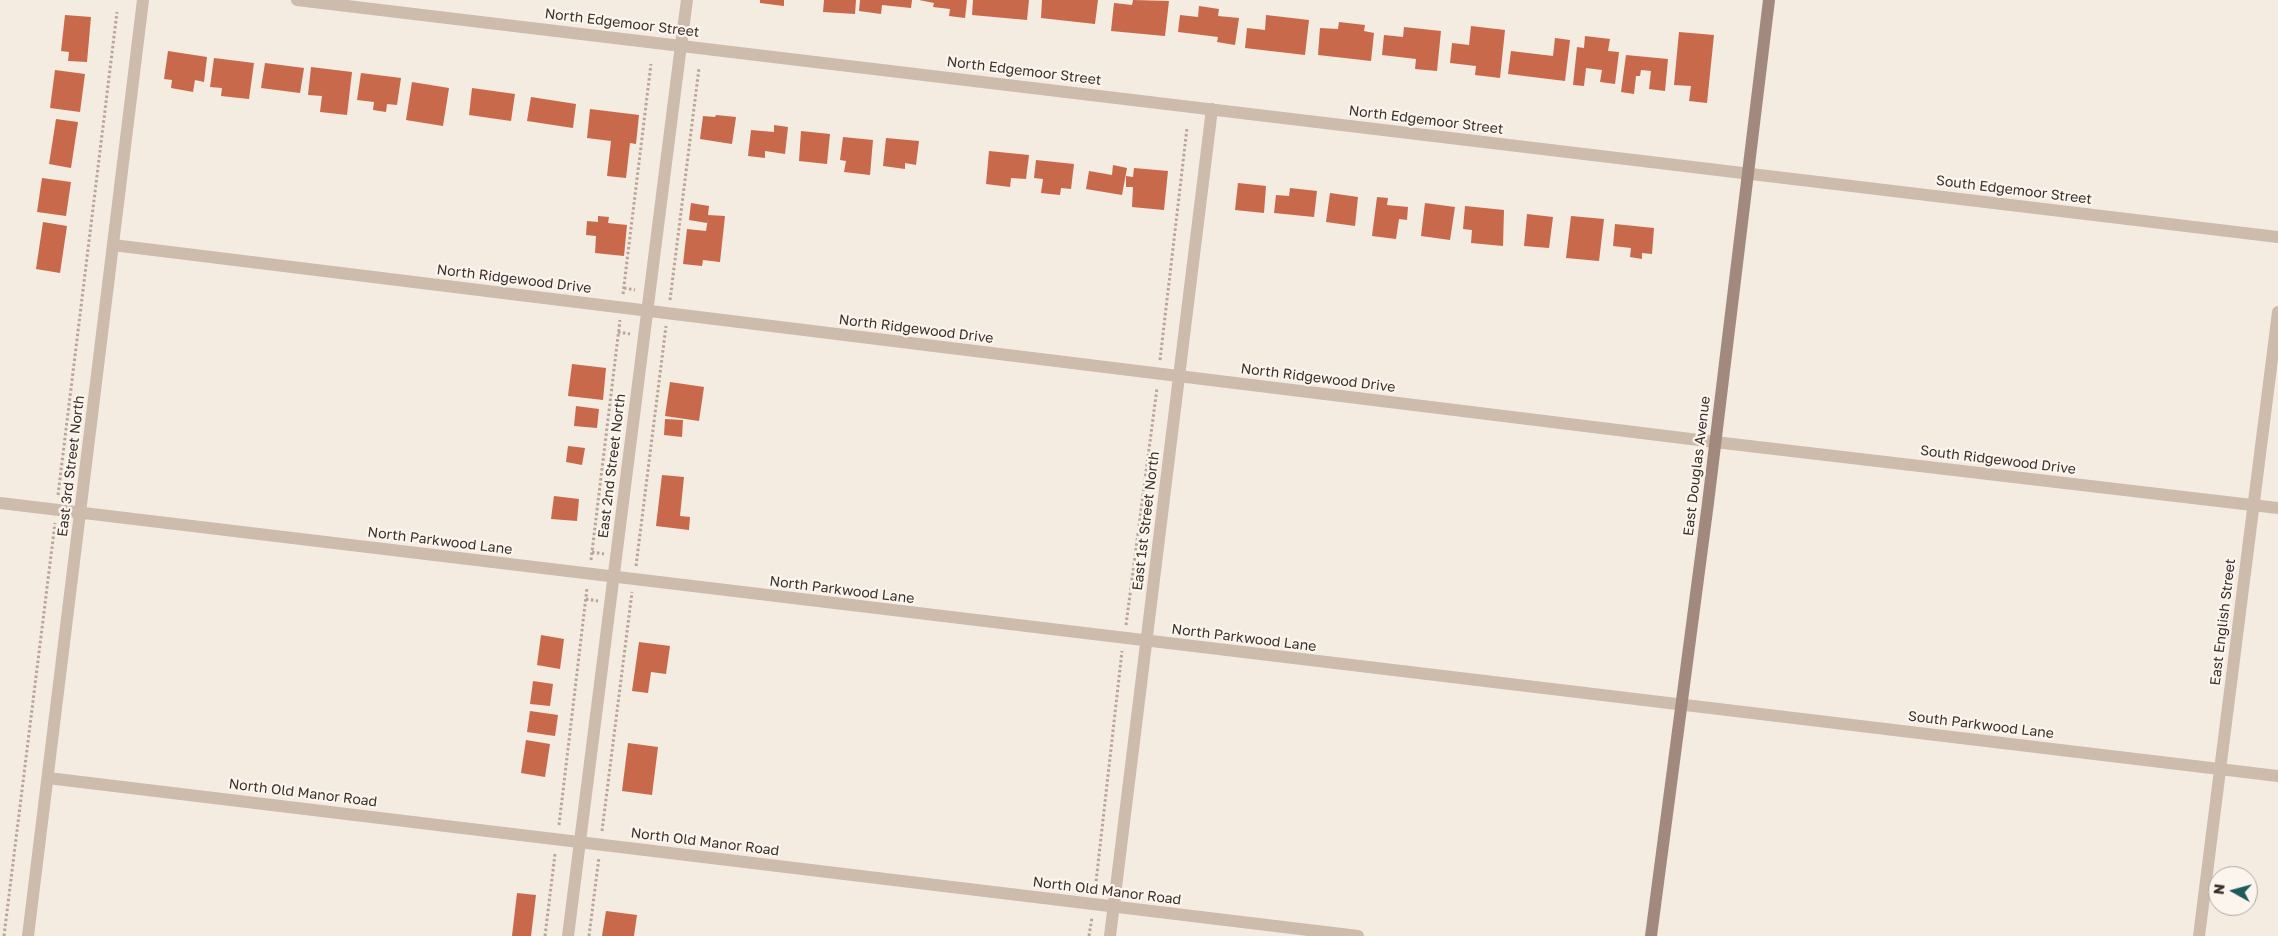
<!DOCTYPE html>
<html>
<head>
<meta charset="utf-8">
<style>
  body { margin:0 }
  #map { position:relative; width:2278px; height:936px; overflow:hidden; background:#f4ebe1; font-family:"Golos Text",sans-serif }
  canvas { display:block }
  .north { position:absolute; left:2208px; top:866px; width:50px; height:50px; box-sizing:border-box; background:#fbf5ee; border:1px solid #aea6a0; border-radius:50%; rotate:277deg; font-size:14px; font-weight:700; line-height:20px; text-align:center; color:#3b302b }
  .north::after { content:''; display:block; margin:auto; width:18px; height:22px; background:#1f5a5e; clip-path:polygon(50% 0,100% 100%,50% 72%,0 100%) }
</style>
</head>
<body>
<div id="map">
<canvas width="2278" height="936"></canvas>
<div class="north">N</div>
</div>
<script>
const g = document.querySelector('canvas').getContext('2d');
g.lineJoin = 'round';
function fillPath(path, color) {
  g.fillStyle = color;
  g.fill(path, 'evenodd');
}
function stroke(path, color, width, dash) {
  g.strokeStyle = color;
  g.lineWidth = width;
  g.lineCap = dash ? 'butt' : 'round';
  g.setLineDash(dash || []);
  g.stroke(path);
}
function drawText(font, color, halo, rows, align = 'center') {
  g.font = font + ' "Golos Text",sans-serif';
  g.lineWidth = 4.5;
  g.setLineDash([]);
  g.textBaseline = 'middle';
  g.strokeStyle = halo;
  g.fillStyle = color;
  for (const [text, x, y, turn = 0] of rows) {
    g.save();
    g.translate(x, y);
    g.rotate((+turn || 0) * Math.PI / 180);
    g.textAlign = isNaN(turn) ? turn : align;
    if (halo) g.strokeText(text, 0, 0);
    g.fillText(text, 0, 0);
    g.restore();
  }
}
fillPath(new Path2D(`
  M760,0H784V6L760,3Z
  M824,0H856L855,14L823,12Z
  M860,0H912L911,8L882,5L881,14L859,11Z
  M919,0H967L965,18L949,16L950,9L933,7L934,3Z
  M973,0H1029L1027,20L972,15Z
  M1042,0H1098L1095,24L1041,18Z
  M1133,0L1169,1L1165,36L1111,31L1114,3L1132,5Z
  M1199,6L1219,9L1218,16L1239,18L1235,45L1217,42L1218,37L1178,32L1180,15L1198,17Z
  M65,15L91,17L87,62L68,61L69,52L61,51Z
  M1266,15L1309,20L1305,55L1245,48L1247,28L1265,30Z
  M1339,22L1365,25L1364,31L1374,33L1371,61L1318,55L1320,28L1338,29Z
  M1471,26L1505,30L1500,78L1475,75L1476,66L1450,63L1452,43L1469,45Z
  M1404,27L1441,31L1437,71L1415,69L1416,59L1382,55L1384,35L1403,37Z
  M1679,32L1714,35L1707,103L1689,101L1691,86L1674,85Z
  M1585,36L1610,39L1608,51L1619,52L1615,84L1600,82L1602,70L1586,68L1584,86L1573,85L1577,47L1584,48Z
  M1555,38L1570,40L1565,81L1508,74L1511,51L1553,56Z
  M168,51L207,57L204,82L195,80L193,92L171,88L172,80L164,79Z
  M1626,55L1668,59L1665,91L1649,89L1651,71L1641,70L1640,76H1636L1634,94L1621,92Z
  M214,58L254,63L249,99L221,96L222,88L210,87Z
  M265,63L304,68L300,93L261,88Z
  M311,67L352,72L347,115L320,112L322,96L308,95Z
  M55,70L85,74L80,112L50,108Z
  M361,73L401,78L397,105L387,104L386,112L373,110L374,102L357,100Z
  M412,82L449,88L443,126L406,120Z
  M472,88L515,94L511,121L469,115Z
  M531,97L576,104L573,128L527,121Z
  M590,109L639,115L636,144L630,143L626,178L607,176L611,141L587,138Z
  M716,115L736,117L732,144L700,139L703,116L715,117Z
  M56,119L78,122L71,168L49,164Z
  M774,125L788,127L785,154L765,151V158L748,156L751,130L774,132Z
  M801,131L830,134L827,164L799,161Z
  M843,137L873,140L870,175L844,172L846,161L840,160Z
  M886,138L919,141L916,165L905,163V169L883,166Z
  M989,151L1029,155L1026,179L1011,178L1010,187L986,184Z
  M1036,160L1074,164L1071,189L1061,188L1060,195L1041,193L1043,179L1034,178Z
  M1113,165L1127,168L1122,195L1086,189L1089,171L1112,175Z
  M1134,168L1168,171L1164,210L1132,207L1133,187H1126V176L1133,177Z
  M42,178L71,182L66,216L37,212Z
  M1238,183L1266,186L1264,213L1235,210Z
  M1290,188L1317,191L1314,217L1274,213L1276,195L1289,196Z
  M1330,193L1358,197L1355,226L1326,222Z
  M1377,197L1388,198L1387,205L1408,207L1407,220L1399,219L1396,239L1372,236Z
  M691,203L709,206L708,215L725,216L720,262L703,260L702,266L683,264L687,229L706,231L708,218L707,223L689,220Z
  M1425,203L1455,207L1450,240L1421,236Z
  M1465,206L1504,210L1503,246L1471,243L1472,230L1463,229Z
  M1527,214L1553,217L1549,248L1524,246Z
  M598,216L609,217L608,223L627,225L624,256L595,253L596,236L586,235L587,221L598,222Z
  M1571,216L1604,219L1599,261L1566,258Z
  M43,222L67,226L60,273L36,269Z
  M1615,224L1654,228L1652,254L1642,253V259L1630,257L1631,248L1613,246Z
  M572,364L606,368L603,400L568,396Z
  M670,382L704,387L699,421L665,416Z
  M576,406L599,409L597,428L574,426Z
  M665,419L683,420L682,437L664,435Z
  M568,446L585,448L582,465L566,462Z
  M662,475L684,477L680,516L690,517L689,530L656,526Z
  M554,496L579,499L577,521L551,519Z
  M541,635L564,639L560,669L537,665Z
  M639,642L670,646L666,674L651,672L648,693L632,691Z
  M533,681L553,684L550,706L530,704Z
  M530,711L558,715L555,736L527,732Z
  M526,740L550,744L545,777L521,773Z
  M628,743L658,747L652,795L622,791Z
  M517,893L536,895L531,936H512Z
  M606,911L637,915L634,936H602Z`), '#c8694b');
stroke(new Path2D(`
  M624,288L635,290
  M623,294L651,64
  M670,300L699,68
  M618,332L630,334
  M1160,360L1187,128
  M58,495L117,12
  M592,552L604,554
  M591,560L620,320
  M636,566L666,326
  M586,599L598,601
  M1126,625L1157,388
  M559,825L587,588
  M602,831L632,592
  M1095,891L1122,651
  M4,936L55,523
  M545,936L555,854
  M589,936L599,857
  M1089,936L1092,917`), '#b9a596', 3, [2.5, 2.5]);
stroke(new Path2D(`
  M681,45L687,0
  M113,245L1715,442L2278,508
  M0,503L2278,776
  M48,778L1358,936
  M28,936L143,0
  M2199,936L2278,312`), '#cdbbac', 12);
stroke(new Path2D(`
  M297,0L2278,237
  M568,936L681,45
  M1110,936L1212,109`), '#cdbbac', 12);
stroke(new Path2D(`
  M1651,936L1708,503L1769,0`), '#a18a7d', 12);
drawText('14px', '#3b302b', '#fbf5ee', [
  ["North Edgemoor Street",622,23,7],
  ["North Edgemoor Street",1024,71,7],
  ["North Edgemoor Street",1426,120,7],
  ["South Edgemoor Street",2014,190,7],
  ["North Ridgewood Drive",514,279,7],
  ["North Ridgewood Drive",916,329,7],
  ["North Ridgewood Drive",1318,378,7],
  ["South Ridgewood Drive",1998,460,7],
  ["East 3rd Street North",71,466,-83],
  ["East 2nd Street North",612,466,-83],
  ["East Douglas Avenue",1697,466,-83],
  ["East 1st Street North",1146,521,-83],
  ["North Parkwood Lane",440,541,7],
  ["North Parkwood Lane",842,590,7],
  ["East English Street",2223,622,-83],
  ["North Parkwood Lane",1244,638,7],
  ["South Parkwood Lane",1981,725,7],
  ["North Old Manor Road",303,793,7],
  ["North Old Manor Road",705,842,7],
  ["North Old Manor Road",1107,891,7]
]);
</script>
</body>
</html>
